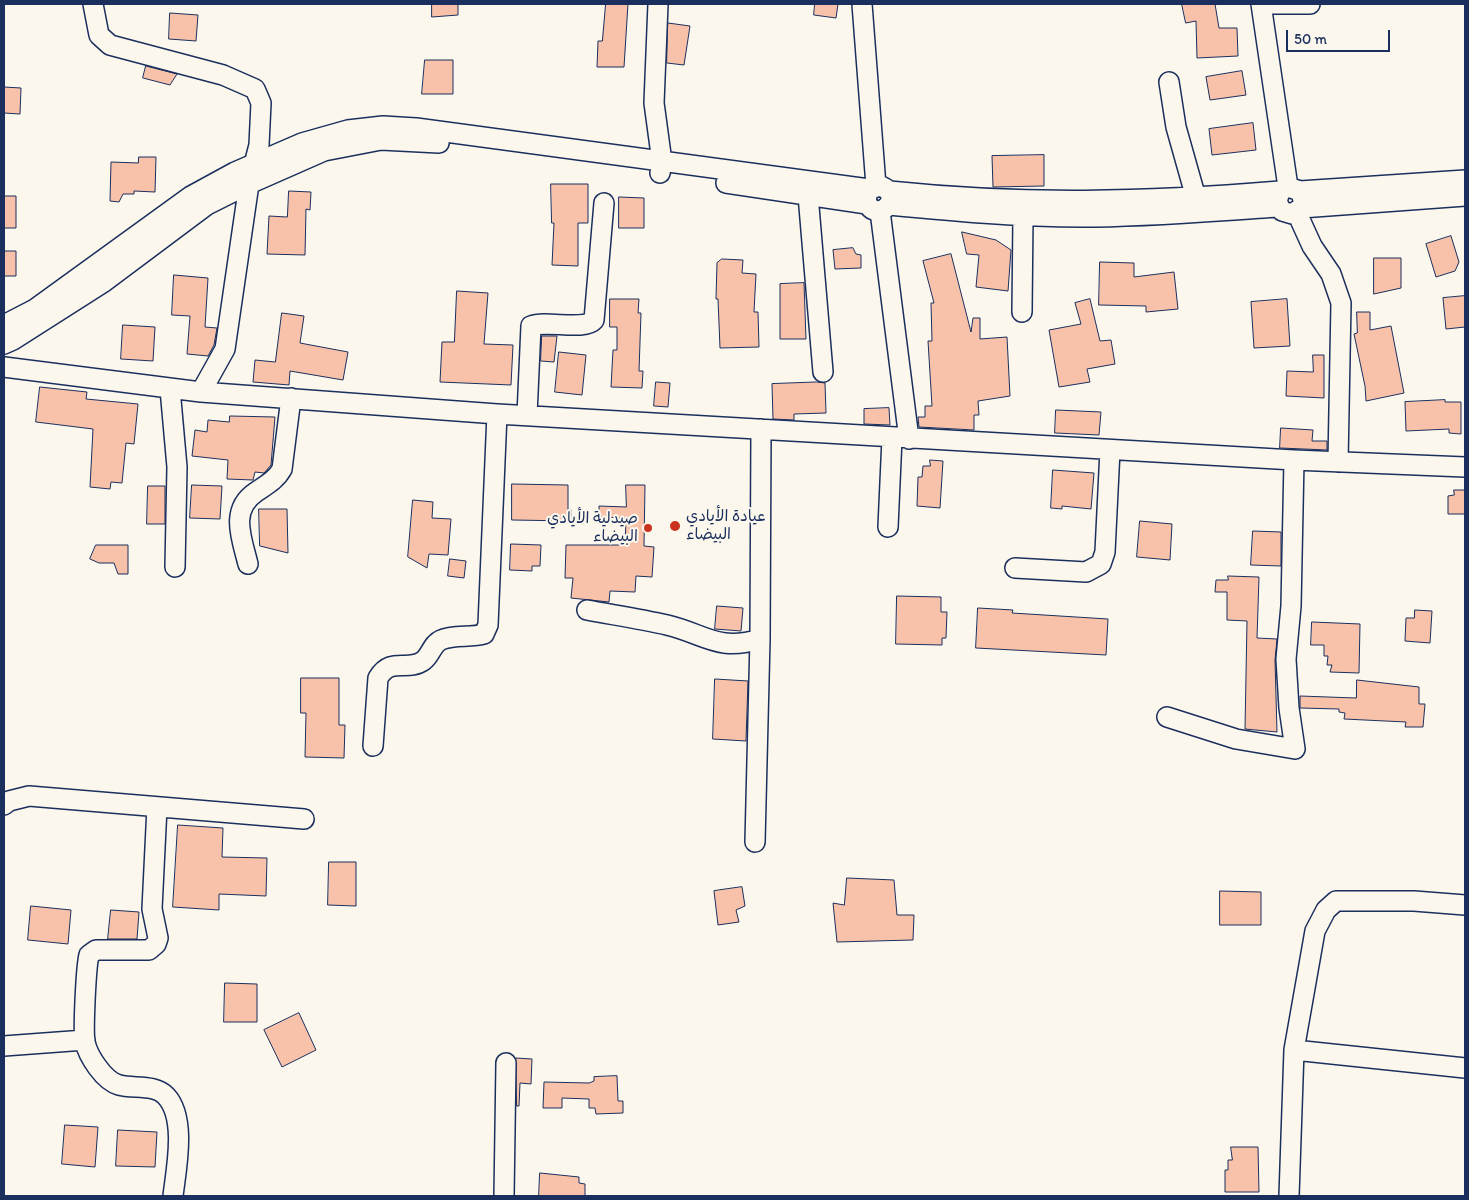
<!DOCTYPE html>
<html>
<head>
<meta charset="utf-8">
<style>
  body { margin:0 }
  #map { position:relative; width:1469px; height:1200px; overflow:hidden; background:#fbf7ec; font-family:Itim,sans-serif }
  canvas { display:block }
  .frame { position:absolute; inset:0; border:5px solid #1b2f5e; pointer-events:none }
  .scale { position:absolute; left:1286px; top:30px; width:104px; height:22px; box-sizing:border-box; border:2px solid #1b2f5e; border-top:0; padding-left:6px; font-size:15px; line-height:18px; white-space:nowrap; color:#1b2f5e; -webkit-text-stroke:4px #fbf7ec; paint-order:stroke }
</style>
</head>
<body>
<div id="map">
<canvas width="1469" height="1200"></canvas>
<div class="frame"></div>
<div class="scale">50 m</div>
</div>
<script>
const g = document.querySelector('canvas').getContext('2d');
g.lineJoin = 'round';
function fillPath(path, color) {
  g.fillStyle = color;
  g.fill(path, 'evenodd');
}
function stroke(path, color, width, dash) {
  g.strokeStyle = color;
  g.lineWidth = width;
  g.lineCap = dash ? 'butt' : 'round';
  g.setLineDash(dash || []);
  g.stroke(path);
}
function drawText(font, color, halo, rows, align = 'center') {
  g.font = font + ' Itim,"Playpen Sans Arabic",sans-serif';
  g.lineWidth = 4;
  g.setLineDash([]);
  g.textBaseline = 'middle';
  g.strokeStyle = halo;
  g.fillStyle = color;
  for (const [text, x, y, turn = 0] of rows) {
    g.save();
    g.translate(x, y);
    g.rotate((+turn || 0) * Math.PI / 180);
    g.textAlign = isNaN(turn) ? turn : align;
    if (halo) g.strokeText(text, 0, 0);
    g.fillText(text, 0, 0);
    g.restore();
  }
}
const building = new Path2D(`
  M432,4H458V15L432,17Z
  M606,4H628L624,67H597L598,41H602Z
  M815,4H838L836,18L814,15Z
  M1182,4H1215L1219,28H1237L1238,56L1197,58L1196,21L1186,23Z
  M170,13L198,15L196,41L169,39Z
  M668,23L690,26L684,65L667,63Z
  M425,60H453V94H422Z
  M146,66L177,74L170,85L143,78Z
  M1242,71L1246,95L1210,100L1206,77Z
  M4,87L21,88L20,114L4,113Z
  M1253,123L1256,150L1212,155L1209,129Z
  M1044,155V186L993,187L992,156Z
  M139,157H156L155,192L134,191V194H123L119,202L110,201L111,162L138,163Z
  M551,184H588V223H578V266L552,265L554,223H552Z
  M289,191L311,192L310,210L306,209L305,255L267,254L269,216L287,217Z
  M4,196H16V228H4Z
  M619,197L644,198V228H619Z
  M962,232L996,240L1011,250L1008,291L976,287L979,255L967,254Z
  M1451,236L1459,262L1455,271L1436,277L1426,244Z
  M853,248L856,254L861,255V268L835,269L833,250Z
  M4,251H16V276H4Z
  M951,254L971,332L973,318H980V339L1007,337L1010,396L978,401L979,415H974V430L919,427L918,417H925V406H932L928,341H932L931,303H934L923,261Z
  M1374,258H1401V288L1374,294Z
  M722,259L743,260L742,273L756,274L754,312H758L759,347L720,348L718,299H716L717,263Z
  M1100,262L1134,263V277L1174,272L1178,309L1146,312V306L1099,305Z
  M174,275L208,278L205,327L217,328L214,345L208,356L187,354L190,316L172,315Z
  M804,283L806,339H780V284Z
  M457,291L488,293L484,344L513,345L511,385L440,382L442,342H454Z
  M1465,296V327L1446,329L1443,298Z
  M610,299H639L638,313H641L639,371H643L642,388L611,387L613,350H617V327H610Z
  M1090,299L1100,341L1111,340L1115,364L1087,369L1090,382L1059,387L1049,330L1081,324L1075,303Z
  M1287,299L1290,346L1254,348L1251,302Z
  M1357,312H1370V330L1391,326L1404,393L1366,401L1365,386L1354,334L1357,333Z
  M282,313L304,316L300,343L348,352L343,380L290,371L289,385L253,382L255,360L275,362Z
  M123,325L155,327L153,361L121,359Z
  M542,336H557L554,362L541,361Z
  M559,352L586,355L582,395L555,392Z
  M1313,355H1324V398L1286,396L1287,371L1313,372Z
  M656,382L670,383L668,407L654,406Z
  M817,382L825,383L826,413L794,414V420L773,419L772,384Z
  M40,387L87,392L86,399L138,404L134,444L126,443L122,483L111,482L110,489L90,487L93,429L36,422Z
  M1445,400V402H1461V434L1449,433V429L1406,431L1405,402Z
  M889,408L890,425L864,424V409Z
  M1056,410L1101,412L1099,435L1055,433Z
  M230,416L275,417L271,465L264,473L255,472L253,480L227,479L228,460L192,456L195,430L207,432L208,420L229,422Z
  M1281,428L1313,430L1312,441H1327V450L1280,448Z
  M930,460L943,461L940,508L917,506L918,477H922L923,466H930Z
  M1053,470L1094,473L1091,509L1062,506V509L1051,508Z
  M512,484L568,485V510H571V521L512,520Z
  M192,485L222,486L220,519L190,518Z
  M626,485H645L644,546L654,547L652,577L636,576L635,592L610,591L609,602L571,598L573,578H565L566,545H625L626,518L599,517V506L626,507Z
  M148,486H165V524H147Z
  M1454,490H1465V514H1448V496L1454,495Z
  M413,500L433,502L432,518L451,519L448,555L429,554L427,568L408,557Z
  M259,509H287L288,553L260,546Z
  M1140,521L1172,524L1170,560L1137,557Z
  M1253,531L1281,532V566L1251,565Z
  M511,544L541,545L540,566H532V571L510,570Z
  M96,545H128V574H118L114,563H99L90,559Z
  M450,559L466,561L464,578L448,576Z
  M1228,576L1259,577L1257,638L1277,639L1275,660L1277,732L1245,729L1247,621L1227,620V592H1215L1216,580H1228Z
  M897,596L941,597V612H947L946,638H942V645L896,644Z
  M717,606L743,608L741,631L715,629Z
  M978,608L1013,610L1012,613L1108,619L1106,655L976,648Z
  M1415,610L1432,611L1430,643L1405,641L1406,618H1414Z
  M1312,622L1360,624L1359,673L1330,672L1332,665H1327L1328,656H1324V645H1311Z
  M301,678H339V725H345L344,758L305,757L306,713H301Z
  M715,679L748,681L746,741L713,739Z
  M1357,680L1419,687V704H1425L1423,727H1405L1406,722L1344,719L1345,713L1339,712V709L1300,708V696L1356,698Z
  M178,825L223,828L222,857L267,858L266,896L219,894V910L173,907Z
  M329,862H356V906L328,905Z
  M847,878L894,880L897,915H914L913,940L837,942L833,903L844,905Z
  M742,887L745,906L736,910L739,922L718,925L714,891Z
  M1220,891L1261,892V925H1220Z
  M31,906L71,910L68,944L28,940Z
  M111,910L139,912L137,939H108Z
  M225,983L257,984V1022H224Z
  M299,1013L316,1050L282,1067L264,1030Z
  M516,1058L532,1059L531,1084L520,1083L519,1106H517Z
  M617,1076L618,1101H623V1113L596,1114L595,1108H589V1099L562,1098V1108H543L544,1082L589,1083L594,1081V1077Z
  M65,1125L98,1127L95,1167L62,1164Z
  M118,1130L157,1132L155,1167L116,1166Z
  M1231,1147H1258L1259,1192H1225V1170H1228V1160H1232Z
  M540,1173L579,1177V1183L585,1184V1196H539Z`);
fillPath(building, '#f7c2a9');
stroke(building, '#1b2f5e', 1);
const minor = new Path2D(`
  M93,4L99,35L110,45L223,75L255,89L261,103L259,145L249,184L225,349L201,392
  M658,4L654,103L662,162L660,173
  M862,4L876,186
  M1261,4L1288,187
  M1261,4H1310
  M1169,82L1176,127L1196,198
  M726,183L867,204
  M889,191C1023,205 1146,202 1280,191L1288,187L1300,191L1304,202L1301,208L1292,214L1282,211L1277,202L1280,191
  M1300,191L1465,180
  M808,195L823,372
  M889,205C953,211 1017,217 1082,217C1147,217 1213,211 1278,207
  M1301,208L1465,196
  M880,211L909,439
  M1297,213L1312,246L1331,274L1341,303L1338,462
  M1022,312L1023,216
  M4,325L35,309L191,196L235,172L302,143L348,130L383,126L416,128L869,189L881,186C908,198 873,227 866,199L869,189
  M4,344L13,340L104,282L207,205L249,184L324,151L381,140L439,143
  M4,367L201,392L497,414L1294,460L1465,467
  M170,389L177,467L175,567
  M527,415L531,326C547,320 584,331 594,320L604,203
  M888,527L892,438
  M248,564C242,539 229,510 256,492C266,485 276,480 282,469L291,398
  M1015,568L1086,572L1101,564L1105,552L1110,450
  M587,610C614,615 641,619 667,625C705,634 718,652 760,639
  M1167,717L1236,739L1295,749L1289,708L1286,659L1291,606L1294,460
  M373,746L378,678C391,656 407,672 423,661C431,655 432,644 441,640C453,634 471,638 484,634L488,625L497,414
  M4,805L9,801L29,796L304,819
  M157,807L152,909L158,938L156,944L149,950H96L89,955C86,967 83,1030 85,1042C88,1056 104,1081 119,1085C134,1089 155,1084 166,1096C187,1118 176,1170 173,1196
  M755,842L760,639L761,429
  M4,1046L85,1040
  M1294,1050L1315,931L1326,910L1336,901H1414L1465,905
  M504,1196L506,1063
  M1289,1196L1294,1050L1465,1068`);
stroke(minor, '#1b2f5e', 22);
stroke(minor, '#fbf7ec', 19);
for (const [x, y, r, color] of [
  [675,526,6,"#c8321e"],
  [648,528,5,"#c8321e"]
]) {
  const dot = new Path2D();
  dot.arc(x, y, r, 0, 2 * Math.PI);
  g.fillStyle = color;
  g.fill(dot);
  stroke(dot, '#fbf7ec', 2);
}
drawText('16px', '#1b2f5e', '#fbf7ec', [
  ["عيادة الأيادي",686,517],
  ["البيضاء",686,535],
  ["صيدلية الأيادي",638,519,"right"],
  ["البيضاء",638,537,"right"]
], 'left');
</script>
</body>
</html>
